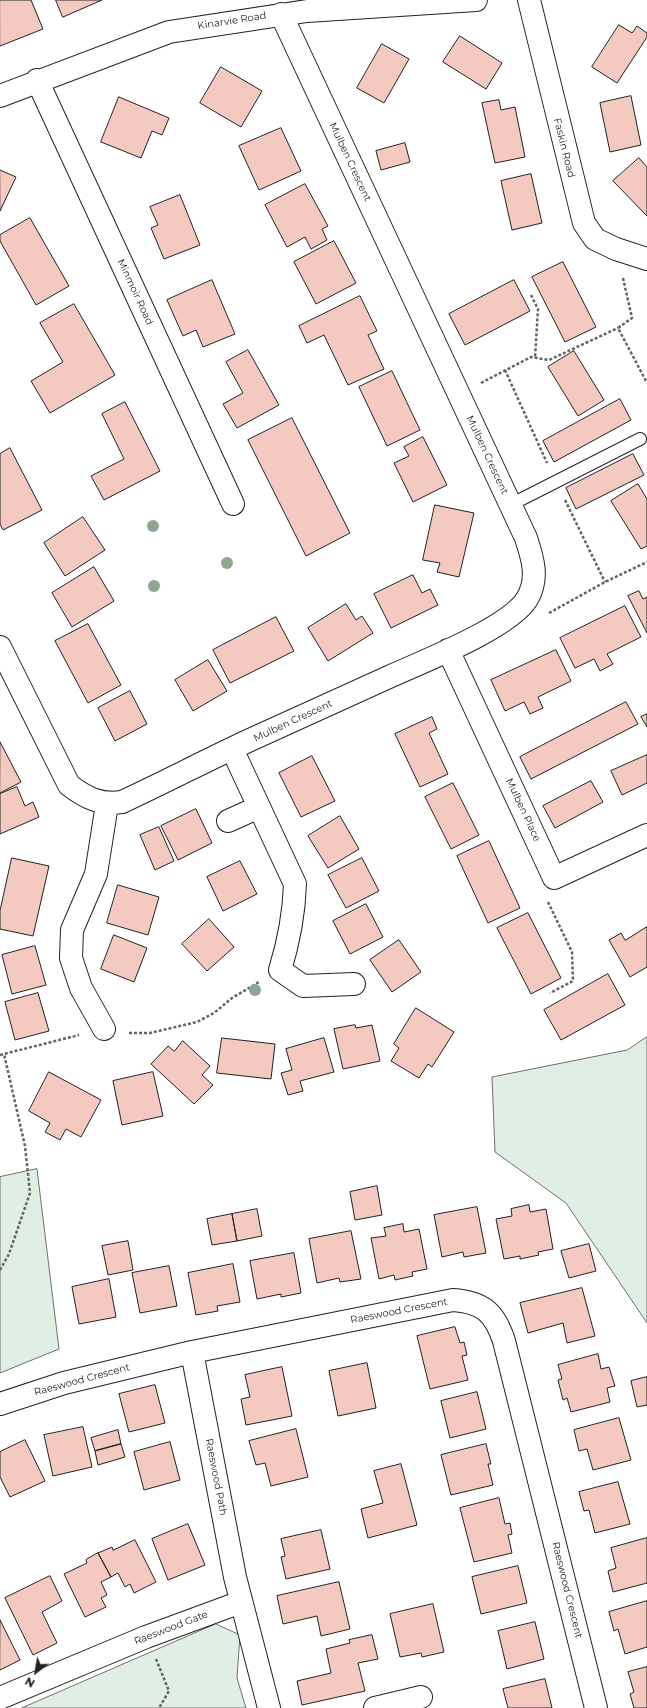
<!DOCTYPE html>
<html>
<head>
<meta charset="utf-8">
<style>
  body { margin:0 }
  #map { position:relative; width:647px; height:1708px; overflow:hidden; background:#fff; font-family:Montserrat,sans-serif }
  canvas { display:block }
  .north { position:absolute; left:16px; top:1652px; width:40px; height:40px; -webkit-text-stroke:3px #fff; paint-order:stroke; rotate:211deg; font-size:11px; font-weight:700; line-height:16px; text-align:center; color:#222 }
  .north::after { content:''; display:block; margin:auto; width:14px; height:18px; background:#222; clip-path:polygon(50% 0,100% 100%,50% 72%,0 100%) }
</style>
</head>
<body>
<div id="map">
<canvas width="647" height="1708"></canvas>
<div class="north">N</div>
</div>
<script>
const g = document.querySelector('canvas').getContext('2d');
g.lineJoin = 'round';
function fillPath(path, color) {
  g.fillStyle = color;
  g.fill(path, 'evenodd');
}
function stroke(path, color, width, dash) {
  g.strokeStyle = color;
  g.lineWidth = width;
  g.lineCap = dash ? 'butt' : 'round';
  g.setLineDash(dash || []);
  g.stroke(path);
}
function drawText(font, color, halo, rows, align = 'center') {
  g.font = font + ' Montserrat,sans-serif';
  g.lineWidth = 3;
  g.setLineDash([]);
  g.textBaseline = 'middle';
  g.strokeStyle = halo;
  g.fillStyle = color;
  for (const [text, x, y, turn = 0] of rows) {
    g.save();
    g.translate(x, y);
    g.rotate((+turn || 0) * Math.PI / 180);
    g.textAlign = isNaN(turn) ? turn : align;
    if (halo) g.strokeText(text, 0, 0);
    g.fillText(text, 0, 0);
    g.restore();
  }
}
const green = new Path2D(`
  M647,1037V1323L566,1203L495,1152L492,1077L627,1050Z
  M37,1169L59,1349L0,1373V1177Z
  M216,1624L240,1635L237,1678L246,1708H22Z`);
fillPath(green, '#e0efe3');
stroke(green, '#6f6f6f', 1);
const building = new Path2D(`
  M0,0H31L43,29L0,46Z
  M56,0H102L63,17Z
  M619,25L632,33L637,26L647,33V37L617,83L592,67Z
  M460,36L502,63L486,89L443,62Z
  M382,44L409,59L384,103L357,88Z
  M221,67L262,91L241,127L200,103Z
  M631,96L641,145L610,152L600,103Z
  M119,97L169,118L162,135L152,131L141,158L101,142Z
  M499,100L501,110L515,107L525,157L495,163L482,103Z
  M281,128L301,171L259,190L239,146Z
  M405,143L410,162L381,170L376,151Z
  M639,158L647,167V216L613,181Z
  M0,170L16,177L0,211Z
  M531,174L542,223L512,230L501,181Z
  M305,184L328,226L322,229L327,240L311,249L305,237L287,247L265,205Z
  M180,195L200,245L164,259L151,228L158,225L150,207Z
  M30,218L69,286L36,305L0,241V235Z
  M334,241L356,283L316,304L294,262Z
  M563,262L596,327L565,342L532,277Z
  M212,280L235,334L203,347L196,330L183,336L167,300Z
  M514,280L530,311L465,345L449,314Z
  M360,296L377,331L368,335L384,369L348,385L324,335L307,343L299,326Z
  M74,304L115,375L50,413L31,381L63,362L40,323Z
  M248,350L279,405L237,428L223,404L243,393L226,362Z
  M574,351L604,400L578,416L548,367Z
  M392,371L420,430L387,446L359,387Z
  M620,399L631,420L554,462L543,441Z
  M125,402L160,471L104,500L91,476L124,459L102,414Z
  M292,418L350,533L306,556L248,440Z
  M423,437L447,485L413,502L394,463L409,456L404,447Z
  M10,448L42,510L3,530L0,524V454Z
  M633,454L644,475L576,509L566,488Z
  M638,484L647,499V546L641,549L611,501Z
  M435,505L474,513L459,577L437,572L440,563L423,560Z
  M83,517L105,550L65,576L44,543Z
  M94,567L114,601L72,627L52,593Z
  M413,575L422,593L430,589L438,605L391,628L374,594Z
  M639,591L643,599L647,597V633L628,596Z
  M346,604L356,620L362,616L373,633L328,661L308,628Z
  M625,606L641,637L607,654L613,664L600,671L594,659L575,668L560,638Z
  M276,617L294,651L230,683L213,650Z
  M88,624L121,685L88,703L55,641Z
  M556,650L571,681L538,697L543,708L530,714L524,702L505,711L491,680Z
  M208,660L227,691L193,711L175,680Z
  M130,691L147,724L115,741L98,708Z
  M626,702L638,724L531,779L520,757Z
  M647,714V727L641,717Z
  M432,717L437,729L429,733L448,774L420,787L395,734Z
  M0,742L21,782L0,793Z
  M647,755V783L622,795L611,771Z
  M312,756L335,801L301,817L279,773Z
  M591,781L603,802L555,828L543,806Z
  M453,783L479,835L451,849L425,797Z
  M17,787L25,806L33,802L39,817L0,834V794Z
  M196,809L212,843L178,860L161,826Z
  M340,816L359,849L328,868L308,836Z
  M159,827L174,861L155,870L140,835Z
  M489,841L520,908L488,923L457,856Z
  M12,858L49,866L33,936L0,929V911Z
  M362,858L379,891L346,908L328,875Z
  M240,861L257,894L223,911L207,877Z
  M118,885L159,897L148,935L107,923Z
  M366,904L383,937L350,954L333,921Z
  M528,913L561,978L531,994L497,928Z
  M209,919L234,947L207,971L182,944Z
  M647,927V967L630,977L609,940L621,933L625,940Z
  M114,935L147,948L134,982L101,969Z
  M399,940L421,972L392,992L370,960Z
  M35,946L46,985L12,994L2,955Z
  M608,974L625,1005L561,1040L544,1010Z
  M38,993L49,1031L15,1040L5,1002Z
  M416,1008L454,1032L432,1067L428,1064L419,1078L391,1061L399,1048L394,1044Z
  M355,1025L356,1028L372,1025L380,1061L343,1069L334,1029Z
  M222,1038L275,1044L271,1079L217,1073Z
  M324,1038L334,1072L300,1081L303,1091L288,1095L281,1073L292,1070L286,1049Z
  M183,1041L210,1066L202,1075L213,1085L194,1104L151,1064L168,1046L174,1051Z
  M49,1072L101,1100L81,1137L66,1129L60,1140L45,1132L50,1123L29,1111Z
  M153,1072L163,1116L122,1125L113,1081Z
  M377,1186L382,1215L355,1220L350,1192Z
  M529,1205L530,1212L546,1209L553,1249L538,1252L539,1255L520,1259V1256L504,1259L496,1219L512,1216L511,1209Z
  M477,1207L486,1253L464,1257L463,1252L442,1257L434,1215Z
  M257,1209L262,1236L237,1241L232,1214Z
  M232,1214L237,1241L212,1245L207,1219Z
  M403,1224L404,1232L419,1229L427,1269L412,1272L413,1276L395,1280L394,1275L379,1279L371,1238L386,1236L384,1228Z
  M351,1231L361,1279L340,1282L339,1278L317,1283L309,1239Z
  M128,1241L133,1270L108,1275L102,1246Z
  M589,1244L596,1271L569,1278L561,1251Z
  M294,1253L301,1293L281,1297V1294L257,1299L250,1261Z
  M233,1264L240,1302L217,1306L218,1311L196,1315L188,1273Z
  M169,1266L177,1306L140,1313L132,1273Z
  M109,1279L116,1317L79,1324L72,1287Z
  M582,1288L595,1336L567,1343L563,1323L528,1333L520,1303Z
  M455,1327L460,1343L464,1342L467,1355L462,1356L468,1380L430,1389L417,1336Z
  M598,1354L601,1369L609,1367L615,1386L607,1388L610,1402L571,1412L567,1398L563,1400L558,1380L562,1379L558,1365Z
  M367,1363L376,1408L338,1416L329,1371Z
  M282,1367L292,1416L246,1425L241,1399L250,1397L245,1375Z
  M647,1377V1405L637,1407L631,1381Z
  M155,1385L165,1423L129,1432L119,1394Z
  M477,1392L486,1429L450,1438L441,1401Z
  M619,1418L631,1460L593,1470L587,1449L579,1451L574,1430Z
  M83,1427L92,1467L53,1476L44,1435Z
  M296,1429L308,1477L271,1486L265,1463L256,1465L249,1441Z
  M118,1430L121,1444L95,1451L91,1438Z
  M25,1440L45,1481L10,1497L0,1477V1452Z
  M170,1442L180,1480L144,1490L134,1452Z
  M121,1444L125,1457L98,1465L95,1451Z
  M486,1444L491,1464H488L493,1485L451,1495L441,1455Z
  M401,1464L417,1525L368,1538L361,1509L383,1503L374,1471Z
  M618,1482L630,1524L595,1533L589,1510L584,1511L579,1492Z
  M499,1498L505,1524L510,1523L512,1534L508,1535L512,1553L474,1562L460,1508Z
  M188,1524L205,1565L168,1580L152,1539Z
  M321,1530L330,1569L286,1579L281,1557L285,1556L281,1539Z
  M647,1538V1583L613,1592L608,1571L616,1568L611,1548Z
  M135,1540L156,1582L134,1593L130,1584L125,1587L118,1573L111,1577L98,1553L112,1547L113,1550Z
  M98,1553L111,1577L101,1582L107,1595L101,1598L106,1607L85,1617L64,1574L87,1563L86,1560Z
  M518,1566L527,1603L481,1614L472,1577Z
  M50,1576L62,1601L42,1612L57,1643L33,1655L5,1598Z
  M339,1582L350,1629L321,1636L317,1616L283,1624L277,1596Z
  M647,1601V1647L625,1654L618,1629L614,1631L609,1612Z
  M433,1604L444,1652L422,1657L421,1653L400,1657L390,1614Z
  M0,1620L20,1660L0,1670Z
  M535,1622L544,1659L507,1669L498,1631Z
  M372,1635L378,1659L358,1663L365,1691L302,1705L297,1681L331,1673L326,1649L350,1643L349,1640Z
  M647,1667V1708H634L630,1694L634,1692L628,1672Z
  M545,1679L552,1708H508L503,1689Z`);
fillPath(building, '#f3c9c0');
stroke(building, '#222', 1);
const service = new Path2D(`
  M510,505L640,439`);
const minor = new Path2D(`
  M529,0L584,223L595,239L616,249L647,259
  M37,80L233,504
  M0,96L169,32L307,11L476,0
  M0,647L69,785C86,798 100,805 122,802C165,782 207,760 250,740C297,719 344,697 391,676C424,661 509,628 527,599C539,579 533,559 526,538L281,14
  M448,650L554,878L647,835
  M232,749L295,884C294,914 289,941 280,970L303,986L354,984
  M228,821L259,807
  M104,1029L81,988L71,958L72,930L96,874L107,804
  M192,1352L235,1577L269,1708
  M0,1404L64,1383L192,1352L453,1300C483,1302 495,1313 504,1341L596,1708
  M0,1698L146,1637L241,1602
  M375,1708L421,1697`);
stroke(service, '#222', 14);
stroke(minor, '#222', 24);
stroke(new Path2D(`
  M623,278L632,318L618,328L647,383
  M531,295L538,309L535,358
  M505,370L547,463
  M481,383L531,357L549,360L618,328
  M565,500L605,582
  M549,613L605,582L647,562
  M548,902L572,952L573,981L550,993
  M129,1033H150L197,1022L214,1013L232,998L259,982
  M0,1055L79,1035
  M0,1270L9,1254L30,1193L25,1146L4,1054
  M156,1659L169,1691L159,1708`), '#646464', 2.5, [3, 2]);
stroke(service, '#fff', 12);
stroke(minor, '#fff', 22);
g.fillStyle = '#8da692';
for (const [x, y] of [
  [153,526],
  [227,563],
  [154,586],
  [255,990]
]) {
  g.beginPath();
  g.arc(x, y, 6, 0, 2 * Math.PI);
  g.fill();
}
drawText('10px', '#222', '#fff', [
  ["Kinarvie Road",232,21,-9],
  ["Faskin Road",564,148,76],
  ["Mulben Crescent",350,162,65],
  ["Minmoir Road",135,292,65],
  ["Mulben Crescent",487,455,65],
  ["Mulben Crescent",293,721,-25],
  ["Mulben Place",523,810,65],
  ["Raeswood Crescent",399,1311,-11],
  ["Raeswood Crescent",82,1380,-15],
  ["Raeswood Path",216,1477,79],
  ["Raeswood Crescent",567,1590,76],
  ["Raeswood Gate",171,1628,-21]
]);
</script>
</body>
</html>
